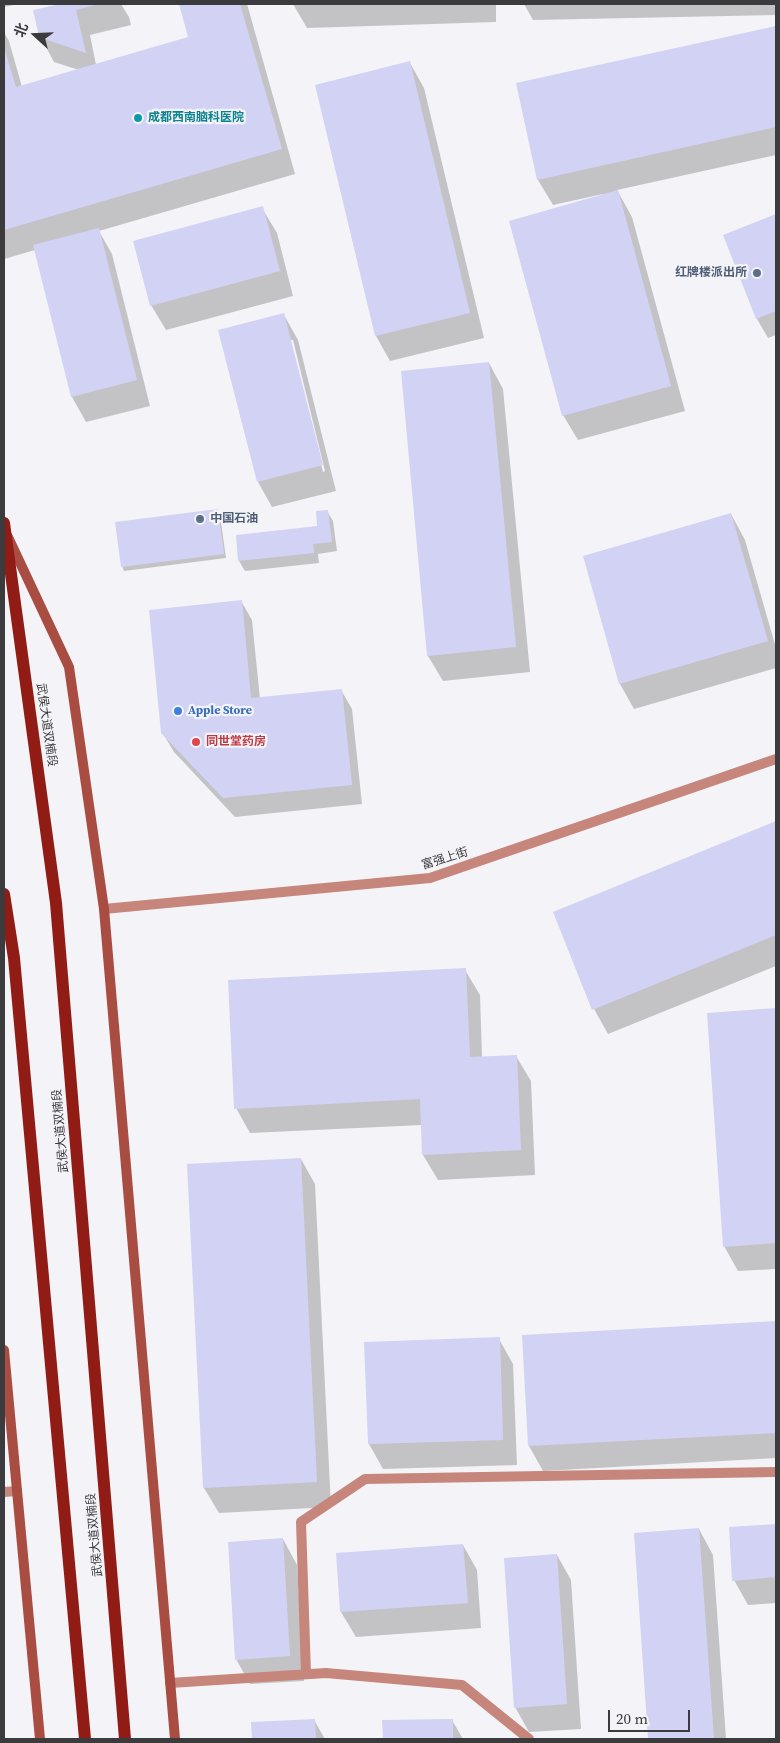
<!DOCTYPE html>
<html>
<head>
<meta charset="utf-8">
<style>
  body { margin:0 }
  #map { position:relative; width:780px; height:1743px; overflow:hidden; background:#f4f4f8; font-family:"Source Serif 4","Noto Sans SC",serif }
  canvas { display:block }
  .frame { position:absolute; inset:0; border:5px solid #3b3b3d; pointer-events:none }
  .north { position:absolute; left:10px; top:10px; width:50px; height:50px; -webkit-text-stroke:4px #f4f4f8; paint-order:stroke; rotate:290deg; font-size:14px; font-weight:700; line-height:20px; text-align:center; color:#3b3b3d }
  .north::after { content:''; display:block; margin:auto; width:18px; height:22px; background:#3b3b3d; clip-path:polygon(50% 0,100% 100%,50% 72%,0 100%) }
  .scale { position:absolute; left:608px; top:1710px; width:82px; height:22px; box-sizing:border-box; border:2px solid #3b3b3d; border-top:0; padding-left:6px; font-size:15px; line-height:18px; white-space:nowrap; color:#3b3b3d; -webkit-text-stroke:4px #f4f4f8; paint-order:stroke }
</style>
</head>
<body>
<div id="map">
<canvas width="780" height="1743"></canvas>
<div class="frame"></div>
<div class="north">北</div>
<div class="scale">20 m</div>
</div>
<script>
const g = document.querySelector('canvas').getContext('2d');
g.lineJoin = 'round';
function fillPath(path, color) {
  g.fillStyle = color;
  g.fill(path, 'evenodd');
}
function stroke(path, color, width, dash) {
  g.strokeStyle = color;
  g.lineWidth = width;
  g.lineCap = dash ? 'butt' : 'round';
  g.setLineDash(dash || []);
  g.stroke(path);
}
function drawText(font, color, halo, rows, align = 'center') {
  g.font = font + ' "Source Serif 4","Noto Sans SC",serif';
  g.lineWidth = 4.5;
  g.setLineDash([]);
  g.textBaseline = 'middle';
  g.strokeStyle = halo;
  g.fillStyle = color;
  for (const [text, x, y, turn = 0] of rows) {
    g.save();
    g.translate(x, y);
    g.rotate((+turn || 0) * Math.PI / 180);
    g.textAlign = isNaN(turn) ? turn : align;
    if (halo) g.strokeText(text, 0, 0);
    g.fillText(text, 0, 0);
    g.restore();
  }
}
fillPath(new Path2D(`
  M4,4H19L4,7Z
  M65,4H121L129,17L131,25L90,35L96,65L190,38L180,4H247L295,174L99,231L112,254L150,406L86,422L72,397L35,250L4,259V32L9,41L22,87L79,70L54,62L40,36L34,11Z
  M293,4H496V22L307,28Z
  M524,4H776V15L533,20Z
  M776,27V155L617,190L632,217L685,411L578,440L563,415L604,196L603,194L553,205L538,180L518,84Z
  M410,63L424,88L484,338L390,361L376,336L316,86Z
  M262,208L277,233L293,296L166,330L151,305Z
  M776,216V335L768,338L757,319L725,236Z
  M284,315L298,340L336,491L272,507L258,482ZM290,340H293L325,471L323,472Z
  M489,363L503,389L530,672L443,681L428,656Z
  M218,510L220,515L226,558L124,571L122,566Z
  M327,511L333,521L337,551L318,554L319,563L245,571L239,561L318,527Z
  M731,514L745,540L776,648V668L634,709L620,684L584,557Z
  M241,601L252,620L260,699L341,690L352,709L362,804L235,817L174,752L162,732Z
  M776,823V966L608,1034L594,1009L555,913Z
  M465,970L480,995L482,1057L516,1056L531,1081L535,1175L438,1180L423,1155L422,1125L250,1133L236,1108Z
  M776,1009V1269L738,1271L724,1246L708,1014Z
  M301,1159L315,1184L331,1507L219,1513L204,1488Z
  M776,1323V1458L543,1471L529,1446L523,1336Z
  M499,1339L513,1364L517,1465L383,1469L369,1444L366,1343Z
  M776,1525V1603L748,1605L734,1580L730,1529Z
  M699,1529L713,1555L726,1739H649L635,1534Z
  M283,1539L297,1565L304,1681L250,1684L236,1659Z
  M463,1545L477,1570L481,1628L356,1637L341,1612L338,1554Z
  M557,1555L571,1580L581,1729L529,1732L515,1707Z
  M314,1720L325,1739H253L252,1724Z
  M452,1720L463,1739H384L383,1722Z`), '#0003');
fillPath(new Path2D(`
  M60,4H99L76,10L86,53L39,37L33,10Z
  M179,4H240L282,149L4,230V47L16,87L188,37Z
  M776,26V127L537,180L516,83Z
  M410,61L470,313L375,336L315,85Z
  M618,190L671,386L562,416L509,221Z
  M263,206L280,271L150,306L133,241Z
  M776,214V311L756,319L723,235Z
  M99,228L137,380L71,397L33,245Z
  M284,313L323,465L257,482L218,330Z
  M489,362L516,647L427,656L401,371Z
  M218,509L224,554L121,567L115,522Z
  M328,510L332,542L313,544L314,553L238,561L236,535L317,526L316,511Z
  M731,513L768,641L619,684L583,556Z
  M242,600L251,698L342,689L352,785L223,798L161,733L149,610Z
  M776,821V935L592,1010L553,912Z
  M466,968L470,1057L517,1055L521,1150L422,1155L420,1099L234,1109L228,980Z
  M776,1008V1243L723,1247L707,1013Z
  M301,1158L317,1482L203,1488L187,1164Z
  M776,1321V1433L528,1446L522,1335Z
  M500,1337L503,1440L368,1444L364,1342Z
  M776,1524V1577L732,1581L729,1527Z
  M699,1528L714,1739H648L634,1533Z
  M283,1538L290,1656L235,1660L228,1542Z
  M463,1544L468,1603L340,1612L336,1553Z
  M557,1554L567,1704L514,1708L504,1558Z
  M315,1719L316,1739H252L251,1722Z
  M453,1719V1739H383L382,1720Z`), '#d2d2f5');
stroke(new Path2D(`
  M104,909L430,878L776,759
  M4,1492L17,1491
  M306,1674L301,1522L365,1479L776,1472
  M170,1683L326,1673L462,1685L529,1739`), '#c6867c', 10);
stroke(new Path2D(`
  M8,537L69,667L104,909L175,1739
  M4,1350L40,1739`), '#a94d43', 10);
stroke(new Path2D(`
  M4,523L56,903L125,1739
  M4,894L14,958L85,1739`), '#911c16', 12);
for (const [x, y, r, color] of [
  [138,118,5,"#0f9aa8"],
  [757,273,5,"#5c6f8a"],
  [200,519,5,"#5c6f8a"],
  [178,711,5,"#3f7fe0"],
  [196,742,5,"#e0444e"]
]) {
  const dot = new Path2D();
  dot.arc(x, y, r, 0, 2 * Math.PI);
  g.fillStyle = color;
  g.fill(dot);
  stroke(dot, '#f4f4f8', 2);
}
drawText('bold 12px', '#0d838f', '#f4f4f8', [
  ["成都西南脑科医院",148,118]
], 'left');
drawText('bold 12px', '#4e5e75', '#f4f4f8', [
  ["红牌楼派出所",747,273],
  ["中国石油",210,519,"left"]
], 'right');
drawText('bold 12px', '#366cbe', '#f4f4f8', [
  ["Apple Store",188,711]
], 'left');
drawText('12px', '#3b3b3d', '#f4f4f8', [
  ["武侯大道双楠段",46,725,82],
  ["富强上街",445,859,-17],
  ["武侯大道双楠段",61,1131,-95],
  ["武侯大道双楠段",95,1535,-95]
]);
drawText('bold 12px', '#be3a42', '#f4f4f8', [
  ["同世堂药房",206,742]
], 'left');
</script>
</body>
</html>
